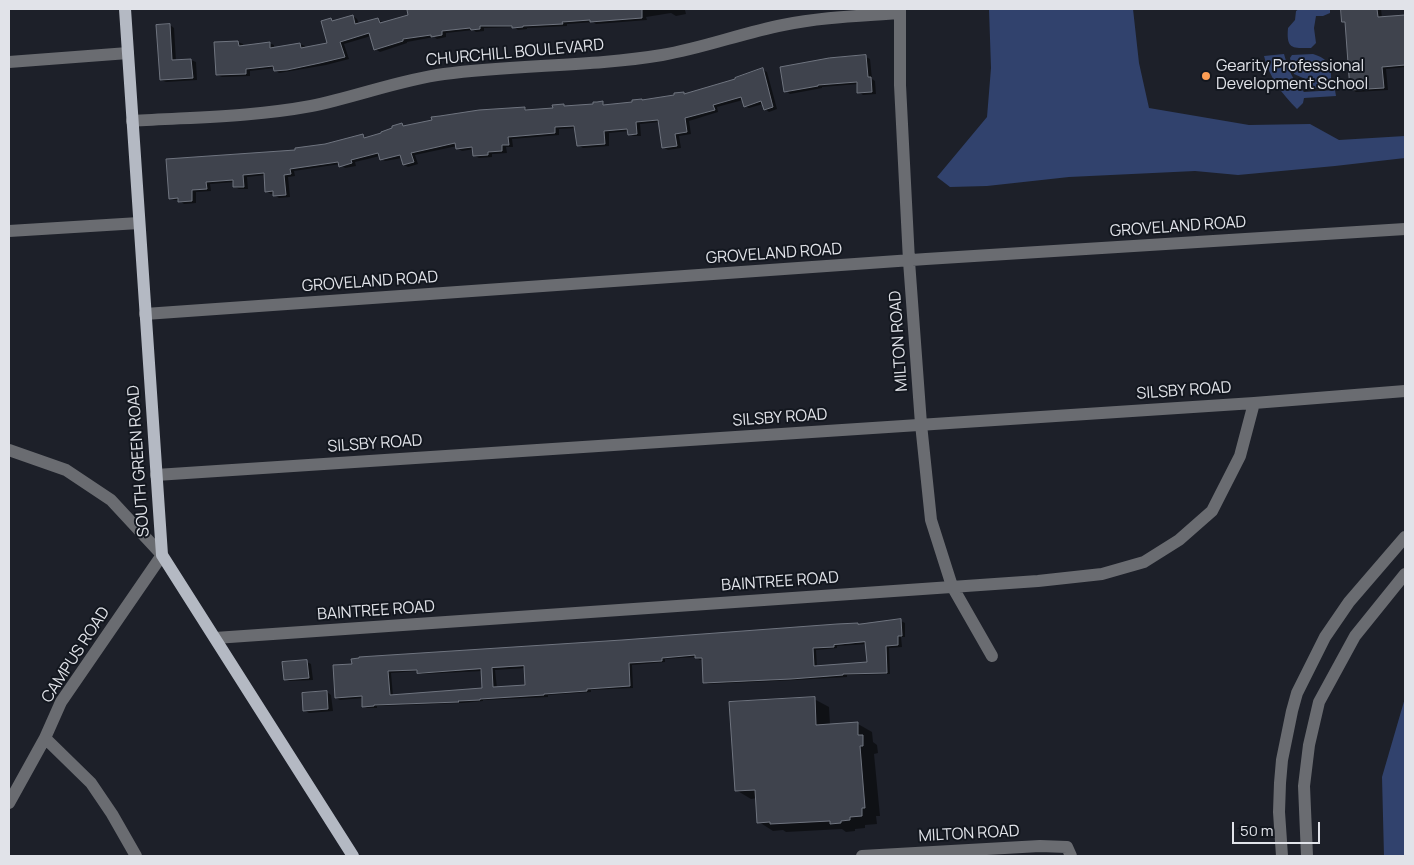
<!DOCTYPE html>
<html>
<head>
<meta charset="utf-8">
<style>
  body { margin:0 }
  #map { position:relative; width:1414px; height:865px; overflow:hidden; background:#1d2029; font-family:Manrope,sans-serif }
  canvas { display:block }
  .frame { position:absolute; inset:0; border:10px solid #e1e3e9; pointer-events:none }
  .scale { position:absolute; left:1232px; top:822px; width:88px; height:22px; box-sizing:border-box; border:2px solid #e1e3e9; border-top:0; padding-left:6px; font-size:15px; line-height:18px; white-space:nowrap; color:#e1e3e9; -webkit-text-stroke:4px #13171f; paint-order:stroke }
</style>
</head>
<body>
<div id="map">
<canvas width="1414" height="865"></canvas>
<div class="frame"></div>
<div class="scale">50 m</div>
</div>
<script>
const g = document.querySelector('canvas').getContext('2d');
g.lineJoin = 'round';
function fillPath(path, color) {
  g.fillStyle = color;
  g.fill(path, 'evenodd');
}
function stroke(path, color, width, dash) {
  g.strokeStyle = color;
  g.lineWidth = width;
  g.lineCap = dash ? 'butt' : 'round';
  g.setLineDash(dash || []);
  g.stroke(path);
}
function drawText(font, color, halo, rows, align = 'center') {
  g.font = font + ' Manrope,sans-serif';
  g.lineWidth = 4;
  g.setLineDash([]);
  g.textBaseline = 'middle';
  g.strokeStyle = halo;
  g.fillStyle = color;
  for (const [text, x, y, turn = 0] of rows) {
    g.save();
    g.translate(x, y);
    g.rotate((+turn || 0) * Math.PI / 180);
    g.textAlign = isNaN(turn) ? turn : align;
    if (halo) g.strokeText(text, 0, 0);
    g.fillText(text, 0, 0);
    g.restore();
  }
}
fillPath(new Path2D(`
  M989,9H1133L1139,63L1149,108L1249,125L1310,124L1339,140L1405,136V158L1335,166L1238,175L1195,171L1069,177L987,186L950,187L937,177L987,117L991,68Z
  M1299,9H1330V13L1323,16H1316L1314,28L1316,43L1311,48C1293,48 1286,50 1288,28L1295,20L1296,11Z
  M1284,54C1288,68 1293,82 1304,92L1335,90L1336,96L1304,98L1303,103L1297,109C1282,94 1269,77 1264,56Z
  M1313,54C1329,59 1332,66 1331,82L1327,86L1315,88L1306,83L1303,78L1294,74L1290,58L1292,55Z
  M1405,698V856H1384L1382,777Z`), '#31426d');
fillPath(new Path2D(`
  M421,9H690L685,10L686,14L676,16L671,13L646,17L647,20L596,24L593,22L567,24V26L527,28V29L518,30L514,27L487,28H484V31L476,32L473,30L446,33V37L437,39L434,37L407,42V43L380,52L375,49L371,36L344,44L349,59L326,65L279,73L275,70L274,68L250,71V76L222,77L217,75L238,42L243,44V47L269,43L274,45V49L300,44L305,46V48L329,44L331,19L335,21L353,16L357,19L359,24L378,19L383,23L410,16L409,11Z
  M1345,9H1381L1382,18L1405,16V67L1386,69L1388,90L1356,92L1351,89L1346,23L1344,21Z
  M170,25L174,28L176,61L191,60L196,62L197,80L166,82L161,80Z
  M866,57L870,59L872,79L875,81L876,94L863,95L859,92L858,84L822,87V88L790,94L786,91Z
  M763,70L767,72L777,109L769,112L765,109L763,104L749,108L745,106L743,100L717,107L718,112L689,121L691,134L679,136L681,148L668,150L663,147L659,122L640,124L641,136H634L629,134V131L609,133V146L583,148L578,145L576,128L559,129V135L512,139L513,147H506L507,153L492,154V157L479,158L475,156L474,149L462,151L457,148V146L415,155L418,164L408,167L404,165L402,158L385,161L381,159L380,156L355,162L356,166L345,168L340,164L294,171L295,176L288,177L290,197L279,198L274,195V193L271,194L266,191L265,175L247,177L248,189H239L235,187L234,182L210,184L211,191L196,192V203L184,204L179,200H175L170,198L167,161L296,151L363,136L367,138L382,134L402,125L406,127L525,108L530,111L554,109L563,105L566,107L594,105L602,103L607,106L634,103L633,101L642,100L644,101L684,93L686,94L737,80Z
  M901,621L905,623V637H901L902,647L889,648L890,674L847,675V677L796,680L708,684L705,682L703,660H700L695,657L665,659V662L632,665L633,688L591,690V692L548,695V697L483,700V701L462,703L377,706V708H367L363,706V698L340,700L336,698L334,666L888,623ZM867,644L868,664L817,667L816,650L837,648V646ZM525,668L526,686L497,688L495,670ZM417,671L422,674L482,671L484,689L393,696L391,673Z
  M307,662L311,664L313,680L289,681L285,679Z
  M327,692L331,695L333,711L309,713L304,710Z
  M814,699L829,707L830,725L858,724L872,732L873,742L877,745L878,753L874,754L880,816H876L877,824L865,825V828L855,829V831L846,832L842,829L786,832L783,830L773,831L759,822L757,798L751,799L736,790ZM748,789L762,790L748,791Z`), '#0007');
const building = new Path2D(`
  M414,9H642V18L590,22V20L562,22L563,24L523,26V27L512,28V26H480V29L471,30L470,28L442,31V35L431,37V35L403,39V41L374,50L369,33L340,42L345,57L320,63L287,70L274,71L273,66L246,69V74L216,75L214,42L238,41L239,46L270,42V48L300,43L301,48L327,43L321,21L331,18L332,21L353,15L355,24L378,18L380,23L408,15L407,10Z
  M1341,9H1377L1378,17L1405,15V65L1382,67L1384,88L1350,90L1345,22H1342Z
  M170,24L172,60L191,59L193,78L160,80L156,25Z
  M866,55L868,77H871L872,92L857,93V82L818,85V86L784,92L780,67L829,58Z
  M763,68L773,107L764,110L761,101L744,107L741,97L713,105L715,110L685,118L687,132L675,134L677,146L662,148L658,120L636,122L637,134L628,135L627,129L604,131L605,144L577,146L574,126L555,127V133L508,137L509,145H502V151L488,152V155L473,156L472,147L456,149L455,143L411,153L414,162L403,165L400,155L380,160L378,153L351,160L352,163L339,167L338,162L290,169L291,174L284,175L286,195L273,196V191L265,192L264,173L243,175L244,187H233V180L206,182L207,189L192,190V201L178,202V198L169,199L166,159L295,150V148L325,144L363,134L364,138L381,133V132L392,128V126L402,123L403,126L432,120L431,117L440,116L479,110L525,107V110L553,108L552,105L564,104V106L593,104V102H597L603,101V105L632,102V100L642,99V100L674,95V93L684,92V94L735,79V78Z
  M901,619L902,636H898V645L886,646L887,673L843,674V675L791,679L703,683L702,658H695V655L662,658V661L629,663L630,686L587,689V691L544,694V695L480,699V700L458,701L459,702L374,705V706L362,707V696L335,698L333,665L352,664L351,659L359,658V657L622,640L837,624L858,623V624ZM865,642L867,662L814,666L813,648L834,647V645ZM524,666L525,685L493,687L492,668ZM481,669L482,688L390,695L388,671L417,670V673Z
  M307,660L309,678L284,680L282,662Z
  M327,691L328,709L303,711L302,693Z
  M815,697L816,725L858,722V735H863V746H860L865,808H862V816L850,817V820L841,821V823L830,824V821L770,824V822L757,823L755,790L735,791L729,702Z`);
fillPath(building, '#3f434d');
stroke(building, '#6f747f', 1);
stroke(new Path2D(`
  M900,9V85L909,261L921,424L931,520L952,586L992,656
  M9,62L128,53
  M132,121C192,117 252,117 311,106C356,97 399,80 444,74C516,64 590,67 662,55C704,48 742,33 783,25C822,17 861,16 900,13
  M9,231L139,223
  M145,314L926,259L1405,229
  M9,450L66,470L111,500L162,555L61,702L45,738L9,803
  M156,475L1254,403L1405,391
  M215,638L1038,581L1102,574L1144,562L1179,540L1212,511L1240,456L1254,403
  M45,738L91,783L112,814L136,856
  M862,856L1040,846L1067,847L1071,856
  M1282,856L1279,812L1280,783L1282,760L1292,711L1297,693L1325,637L1349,602L1405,537
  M1307,856L1304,786L1309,745L1319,702L1355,636L1405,574`), '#6a6c71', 12);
stroke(new Path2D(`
  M125,9L162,555L353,856`), '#b4b9c3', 12);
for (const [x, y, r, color] of [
  [1206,76,5,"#fc9d54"]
]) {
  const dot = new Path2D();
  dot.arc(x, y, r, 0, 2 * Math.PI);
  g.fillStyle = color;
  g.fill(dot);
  stroke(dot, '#13171f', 2);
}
drawText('16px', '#e1e3e9', '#13171f', [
  ["CHURCHILL BOULEVARD",515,53,-5],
  ["GROVELAND ROAD",1178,227,-4],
  ["GROVELAND ROAD",774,254,-4],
  ["GROVELAND ROAD",370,282,-4],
  ["MILTON ROAD",899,341,-94],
  ["SILSBY ROAD",1184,391,-4],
  ["SILSBY ROAD",780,418,-4],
  ["SILSBY ROAD",375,444,-4],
  ["SOUTH GREEN ROAD",139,461,-94],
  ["BAINTREE ROAD",780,582,-4],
  ["BAINTREE ROAD",376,611,-4],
  ["CAMPUS ROAD",76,655,-57],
  ["MILTON ROAD",969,834,-3]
]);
drawText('16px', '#e1e3e9', '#13171f', [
  ["Gearity Professional",1216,67],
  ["Development School",1216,85]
], 'left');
</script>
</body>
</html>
